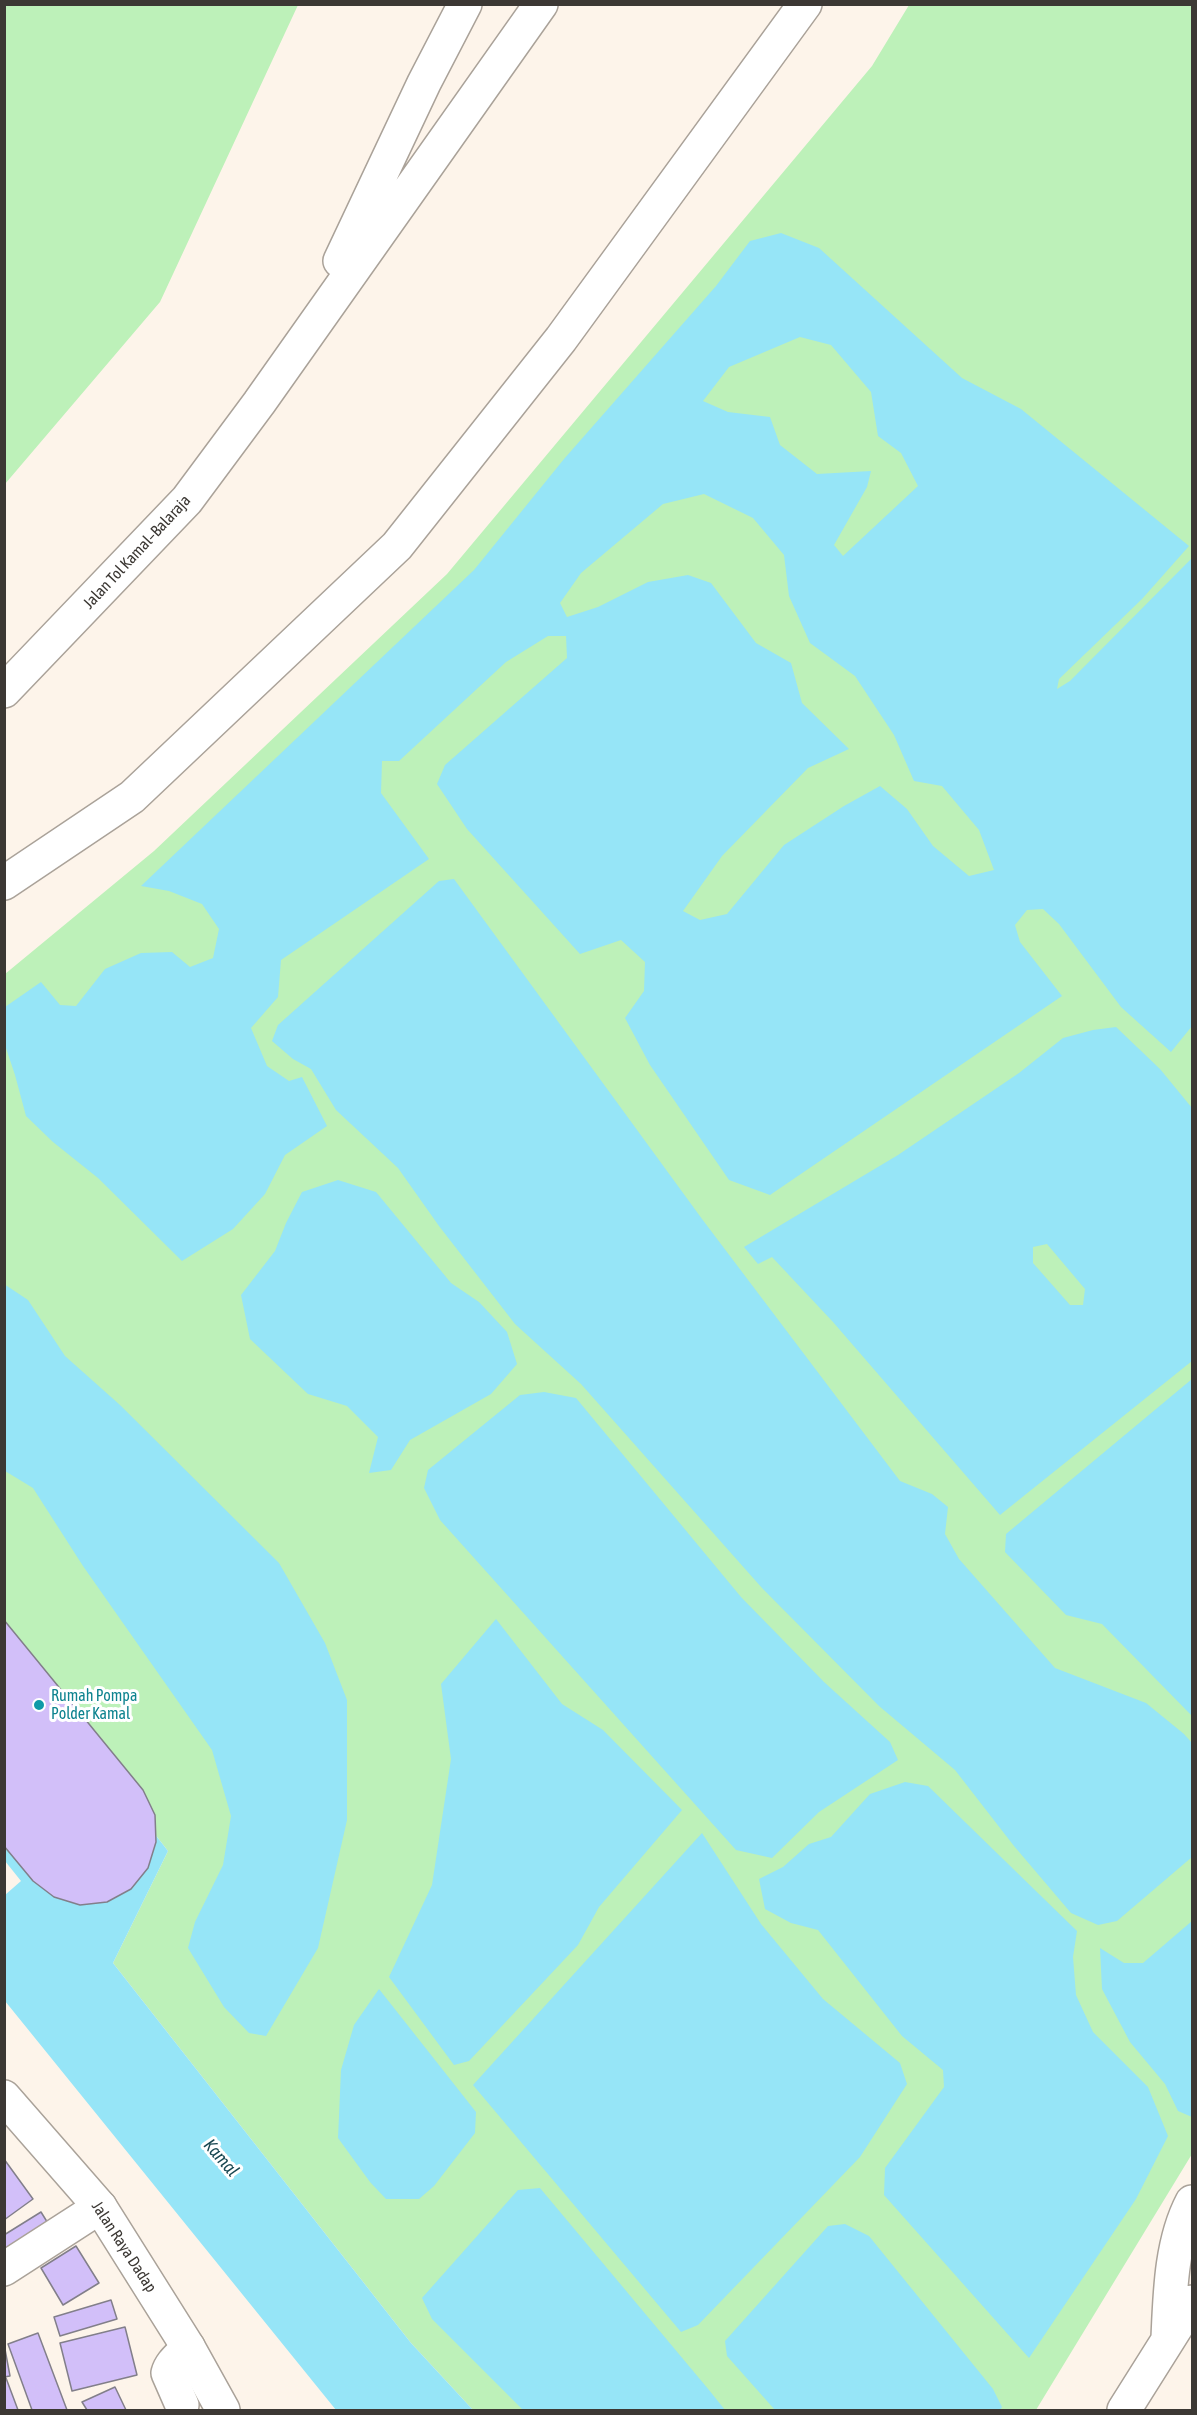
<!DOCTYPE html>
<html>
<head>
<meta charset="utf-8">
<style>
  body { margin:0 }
  #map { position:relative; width:1197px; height:2415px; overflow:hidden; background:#fdf4ea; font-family:"Asap Condensed",sans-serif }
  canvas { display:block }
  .frame { position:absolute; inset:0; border:6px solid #3c3834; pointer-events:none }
</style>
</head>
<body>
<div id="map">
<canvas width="1197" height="2415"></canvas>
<div class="frame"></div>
</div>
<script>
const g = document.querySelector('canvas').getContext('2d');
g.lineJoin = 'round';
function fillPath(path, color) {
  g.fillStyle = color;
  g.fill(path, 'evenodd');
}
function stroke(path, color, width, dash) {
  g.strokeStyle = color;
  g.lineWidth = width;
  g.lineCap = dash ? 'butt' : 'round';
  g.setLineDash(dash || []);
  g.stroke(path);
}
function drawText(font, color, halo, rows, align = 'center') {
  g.font = font + ' "Asap Condensed",sans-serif';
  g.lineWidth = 6;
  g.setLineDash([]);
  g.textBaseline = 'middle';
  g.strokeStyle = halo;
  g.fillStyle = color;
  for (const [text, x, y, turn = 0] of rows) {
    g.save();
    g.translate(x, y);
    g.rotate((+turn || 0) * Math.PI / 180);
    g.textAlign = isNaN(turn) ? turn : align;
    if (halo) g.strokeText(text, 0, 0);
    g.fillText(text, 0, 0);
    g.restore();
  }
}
fillPath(new Path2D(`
  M5,4L298,5L160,302L5,484Z
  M909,5H1192V2154L1036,2410H473L411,2343L113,1963L168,1851L5,1641V974L154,851L447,574L872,66Z`), '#bdf1b9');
fillPath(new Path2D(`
  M781,233L819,248L962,378L1021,409L1189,546L1142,599L1059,679L1057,689L1070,681L1192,558V1026L1171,1052L1121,1007L1059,924L1043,909L1027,910L1015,925L1020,942L1062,996L770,1195L729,1180L650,1065L625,1018L644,991L645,962L621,940L580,954L467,829L437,784L445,765L567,658L566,636H548L506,662L399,761H382L381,793L429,859L281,960L278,997L251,1028L267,1066L289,1081L302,1077L327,1126L285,1155L265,1194L233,1229L182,1261L98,1178L53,1142L26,1116L15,1075L5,1045V1007L41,982L60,1005L76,1006L105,969L141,953L172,952L190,967L213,958L219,929L202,904L169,891L141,886L474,570L564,459L716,286L750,241ZM800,337L831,345L871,392L878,436L901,453L918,486L843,556L834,545L867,487L871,471L817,474L780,445L770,417L728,412L703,401L729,367ZM704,494L753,518L784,555L789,596L810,643L855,676L894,735L914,781L942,786L979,830L994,870L969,876L933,846L907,809L880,786L844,806L784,845L727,914L700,920L683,911L722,856L808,768L849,749L802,703L791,663L756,643L711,583L688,575L648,582L598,607L567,617L560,603L581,573L663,504Z
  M454,879L702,1219L900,1481L932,1494L948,1507L945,1534L959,1559L1055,1668L1146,1703L1184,1734L1192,1743V1857L1117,1921L1098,1925L1071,1913L1014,1846L955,1770L879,1706L762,1588L581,1384L515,1324L439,1226L398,1168L336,1110L311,1069L293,1059L272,1041L278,1025L439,881Z
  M1116,1027L1160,1069L1192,1108V1361L1000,1515L833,1322L772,1257L758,1264L744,1247L898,1155L1019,1073L1063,1038L1093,1030ZM1047,1244L1085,1289L1083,1305H1070L1033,1263V1247Z
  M338,1180L376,1192L451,1283L479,1302L507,1332L517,1364L491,1394L410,1440L391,1470L369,1473L378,1437L347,1406L308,1394L250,1339L241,1295L275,1251L286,1223L302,1192Z
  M4,1284L28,1300L65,1356L120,1405L279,1563L325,1643L347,1700V1820L318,1948L266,2036L249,2033L224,2007L188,1948L195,1922L223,1865L231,1816L212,1750L83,1566L33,1488L5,1471Z
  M1192,1379V1716L1102,1624L1066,1615L1005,1552L1006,1534Z
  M544,1392L576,1398L741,1597L824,1682L890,1742L898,1760L819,1812L772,1858L736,1850L440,1520L424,1488L428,1470L520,1395Z
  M496,1619L562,1704L603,1730L682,1810L599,1907L578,1945L469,2061L454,2065L389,1977L432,1885L451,1759L441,1684Z
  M4,1641L168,1851L113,1963L411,2343L473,2410H336L5,2001V1895L21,1881L5,1861Z
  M905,1782L928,1786L1077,1931L1073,1957L1076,1995L1093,2032L1148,2087L1168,2136L1136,2199L1029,2358L884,2195L885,2168L944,2087L943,2070L902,2036L818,1930L791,1923L765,1909L759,1879L783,1867L809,1844L831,1837L870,1794Z
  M702,1833L761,1924L823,1999L900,2063L907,2084L860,2157L698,2325L681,2332L473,2085Z
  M1192,1921V2117L1178,2111L1165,2084L1130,2042L1102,1989L1100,1948L1124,1963H1143Z
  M379,1989L476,2112L475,2133L434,2186L419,2199H386L370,2182L338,2138L341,2070L354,2025Z
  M540,2188L709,2390L725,2410H523L432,2319L422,2298L518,2190Z
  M845,2224L869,2236L993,2389L1002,2407L1000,2410H775L727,2356L725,2341L828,2226Z`), '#96e5f7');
const building = new Path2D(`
  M4,1620L143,1790L155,1815L156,1842L148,1868L131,1889L107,1902L80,1905L54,1897L33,1881L4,1846Z
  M4,2159L33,2199L4,2220Z
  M41,2212L54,2233L13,2259L4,2246V2235Z
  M76,2246L99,2283L63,2305L41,2268Z
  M111,2300L117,2319L60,2336L54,2317Z
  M125,2327L137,2375L72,2391L60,2343Z
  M38,2333L67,2410H32L8,2344Z
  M4,2344L10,2376L4,2377Z
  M4,2378H6L18,2410H4Z
  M115,2387L126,2410H87L82,2402Z`);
fillPath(building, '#d2bff9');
stroke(building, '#827f8a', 1.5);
const street = new Path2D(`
  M4,2269L100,2207
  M182,2405L168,2373C171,2362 181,2356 188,2347`);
const secondary = new Path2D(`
  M4,2097L100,2207L188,2347L223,2410`);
const highway = new Path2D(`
  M340,261L424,83L465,4
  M4,691L187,500L259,403L541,4
  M4,883L132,797L397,546L561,339L805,4
  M1168,2338C1170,2293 1171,2242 1192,2202
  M1124,2410L1192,2302`);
stroke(street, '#aaa299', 36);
stroke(secondary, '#aaa299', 36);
stroke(highway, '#aaa299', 36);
stroke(street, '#fff', 33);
stroke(secondary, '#fff', 33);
stroke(highway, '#fff', 33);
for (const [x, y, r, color] of [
  [39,1705,6,"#0f9aa8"]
]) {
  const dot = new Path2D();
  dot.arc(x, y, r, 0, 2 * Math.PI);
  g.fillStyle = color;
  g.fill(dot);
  stroke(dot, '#fff', 2);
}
drawText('16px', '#3c3834', '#fff', [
  ["Jalan Tol Kamal–Balaraja",137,552,-47],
  ["Jalan Raya Dadap",124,2247,57]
]);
drawText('16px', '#0d838f', '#fff', [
  ["Rumah Pompa",51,1696],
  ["Polder Kamal",51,1714]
], 'left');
drawText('italic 18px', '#194852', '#fff', [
  ["Kamal",221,2158,49]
]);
</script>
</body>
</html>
